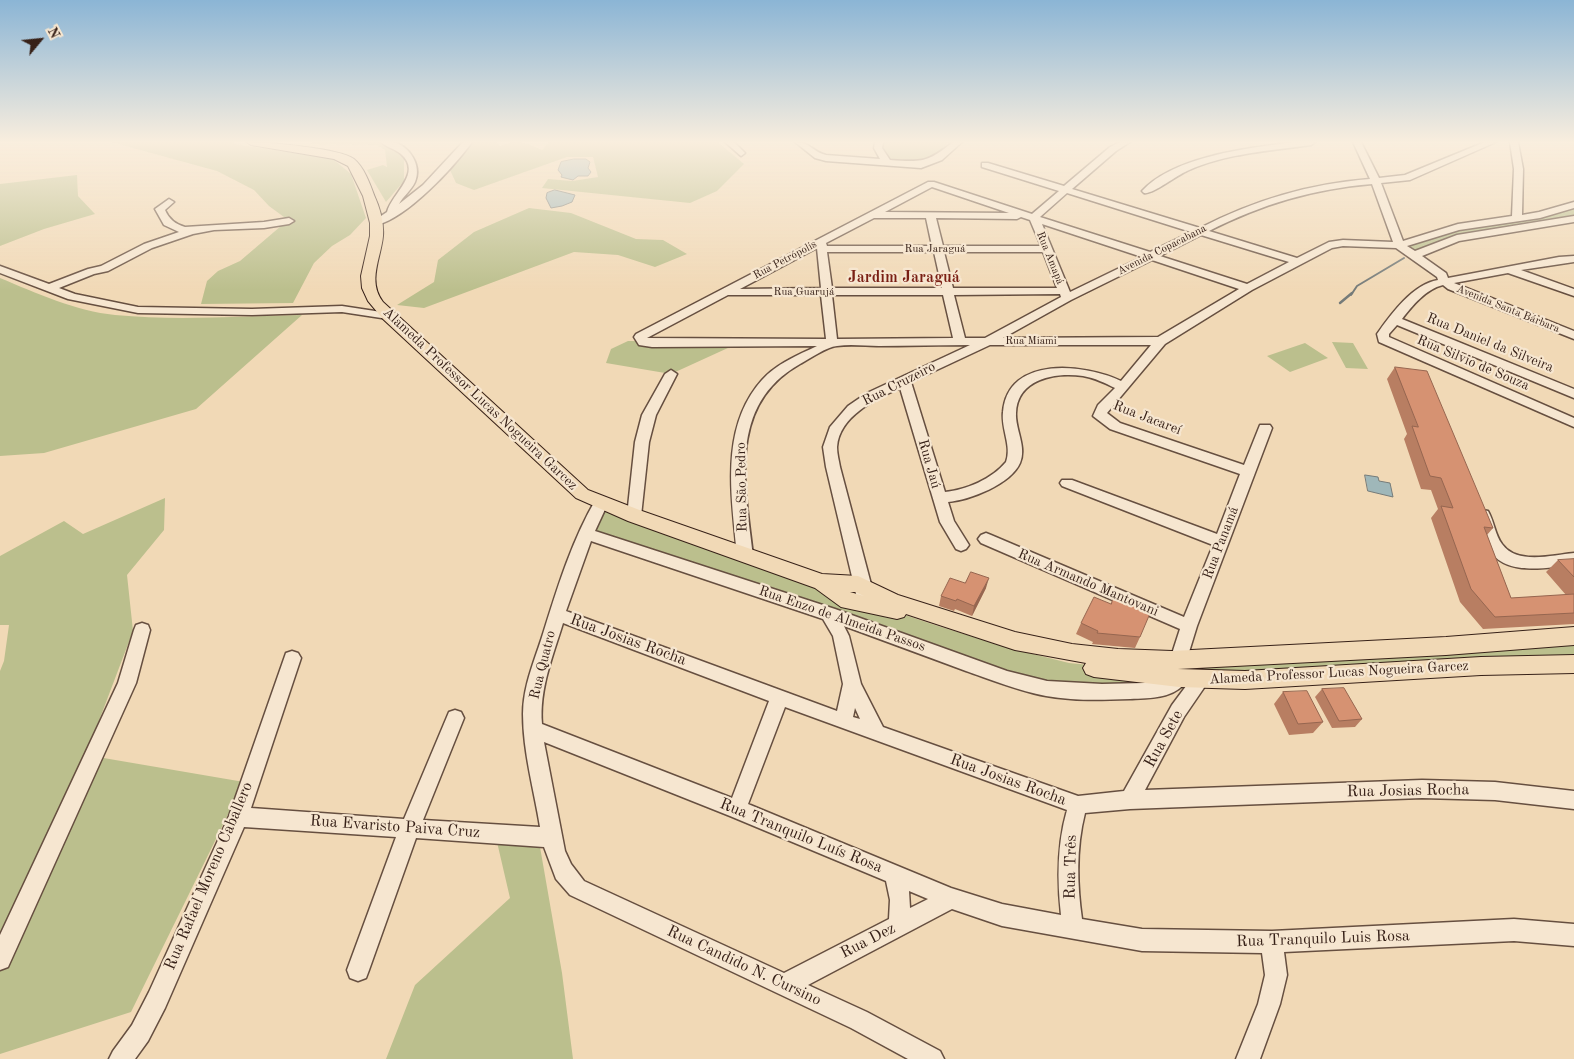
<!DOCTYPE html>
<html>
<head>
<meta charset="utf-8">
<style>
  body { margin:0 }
  #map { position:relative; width:1574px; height:1059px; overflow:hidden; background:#f1d9b6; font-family:"Old Standard TT",serif }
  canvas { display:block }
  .north { position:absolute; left:15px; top:15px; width:50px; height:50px; -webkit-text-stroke:4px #f6e6d0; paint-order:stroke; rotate:62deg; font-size:14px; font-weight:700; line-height:20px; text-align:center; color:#372118 }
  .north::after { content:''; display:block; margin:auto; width:18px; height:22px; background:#372118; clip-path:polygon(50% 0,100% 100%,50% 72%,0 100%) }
</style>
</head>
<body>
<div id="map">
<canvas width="1574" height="1059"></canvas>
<div class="north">N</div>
</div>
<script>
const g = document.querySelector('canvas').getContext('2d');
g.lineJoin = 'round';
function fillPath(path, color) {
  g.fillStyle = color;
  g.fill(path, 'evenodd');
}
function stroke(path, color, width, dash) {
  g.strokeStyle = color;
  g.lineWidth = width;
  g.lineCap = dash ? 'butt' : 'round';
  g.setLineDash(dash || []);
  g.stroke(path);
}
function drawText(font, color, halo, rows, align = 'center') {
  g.font = font + ' "Old Standard TT",serif';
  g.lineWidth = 4.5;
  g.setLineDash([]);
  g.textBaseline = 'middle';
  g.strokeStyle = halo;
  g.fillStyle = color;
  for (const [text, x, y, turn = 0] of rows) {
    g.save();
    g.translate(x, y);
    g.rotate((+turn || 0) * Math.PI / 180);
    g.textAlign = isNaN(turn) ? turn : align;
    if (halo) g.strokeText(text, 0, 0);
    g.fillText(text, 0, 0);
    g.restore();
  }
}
fillPath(new Path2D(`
  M111,142H234L235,144L333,159L351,174L366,218L350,235L332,246L314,263L293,303L201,304L207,281L218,271L240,261L288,220L269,206L254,190L217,171Z
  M313,142H398L404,157V181L386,202L367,170L383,165L387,167L385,150L377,145L309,144Z
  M471,142H496L500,146C516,138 528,143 542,150L549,142H718L744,164L717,191L690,203L542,188L548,179L572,181L598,177L593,157H567L474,190L456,183L449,168Z
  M883,142H950C943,146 941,151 936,156C928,165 900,161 889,160L882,149Z
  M77,175L78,196L95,214L44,229L0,246V184Z
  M1574,205V219L1457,238L1415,255L1399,245L1495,221Z
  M529,208L571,213L636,239L663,240L687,254L655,267L618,255L574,252L424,308L397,305L434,282L438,260L474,232Z
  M0,278C36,293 76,311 115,315C177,321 240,316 302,315L196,409L44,453L0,456Z
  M628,341L741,342L671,374L606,363L611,349Z
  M1332,342L1353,343L1368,369L1346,368Z
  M1305,343L1328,358L1290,372L1267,356Z
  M165,498L164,530L127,575L133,631L86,755L244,782L131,1012L0,1054V671L4,661L9,625H0V556L64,521L83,534Z
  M601,505L872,604L938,626L1013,649L1069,663L1120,668L1574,644V667L1462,671L1166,690L1047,688L589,531Z
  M497,842L540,847L562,973L573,1059H386L415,985L510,898Z`), '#bbbf8d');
const water = new Path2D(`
  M574,159H586L590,162L588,168L591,172L588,176H578L573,180L561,177L562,175L558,170L561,162Z
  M555,190L575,195L572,202L562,206L551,208L546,198L547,193Z
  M1365,475L1378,477L1379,481L1390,483L1393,497L1368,491Z`);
fillPath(water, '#9fb7b9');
stroke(water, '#757b79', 1);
stroke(new Path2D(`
  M1351,295L1357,286L1404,258`), '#757b79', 2);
stroke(new Path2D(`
  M1340,303L1352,293`), '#757b79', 2.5);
const minor = new Path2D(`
  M381,142C384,142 389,141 393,142C410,146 422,166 415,182C411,191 403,196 399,204L423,185L463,142H472C453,168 408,217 377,225L372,222L387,212C392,193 423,173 401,154C395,149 386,147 381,142Z
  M725,142H734L745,153L741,156Z
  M795,142C810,142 813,152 826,155L880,159L874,148L875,142H883L882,148L890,160C922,162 927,163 953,142H962L942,160L921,168L826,161L815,158Z
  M1120,142H1130L1116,151L1072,189L1200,228C1255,200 1308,184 1370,179L1353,142H1361L1379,178L1405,175L1485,142H1496L1410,180L1381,183L1403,241L1458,224L1512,216L1514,169L1510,142H1518L1523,169L1522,215L1539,212L1574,202V208L1540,218L1459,230L1407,246L1415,251L1457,235L1574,216V222L1459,241L1422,256L1446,273L1448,278L1559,257L1574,256V262L1521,270L1574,289V296L1508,273L1454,283L1574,331V339L1448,289L1443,285C1426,289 1412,306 1402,319L1574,389V398L1397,325L1389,334V337L1574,418V427L1379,342L1377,334C1391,314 1413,284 1438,280L1437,277L1396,248L1343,246L1332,248L1252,290L1165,344L1107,413L1120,423L1244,465L1260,425H1270L1272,428L1197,626L1185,665L1179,667L1173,665L1170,660L1180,629L981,543L978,539L981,535L986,533L991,535L1184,617L1213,545L1062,486L1060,483L1062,480H1072L1217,534L1240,474L1110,429L1093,416L1098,405L1115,388C1105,383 1095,378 1083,376C1055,372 1017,379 1016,413C1015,429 1027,447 1020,463C1011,484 970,500 948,502L954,521L969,545L966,549L961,551L956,549L940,522L900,388C876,399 839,416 837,447C837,454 839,461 840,467L872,588V598L870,602L864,604L858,602L826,467L823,447L830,427L848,406L867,393L970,345C940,345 909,346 879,346C866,346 851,344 837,346C826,347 811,358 800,364C727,405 745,485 753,555L750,559L745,561L740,559L737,555C732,497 719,428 762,380C776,364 798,355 817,346L652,347L639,345L634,337L636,334L928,182H934L1032,214L1059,191L982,167V163H988L1064,186L1110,147ZM1372,184L1393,242L1343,240L1329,242L1297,258L1209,231C1262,204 1313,189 1372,184ZM932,187L1009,213L885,212ZM1067,193L1191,232L1150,252L1040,217ZM1021,217L1030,220L1041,246H943L936,218L1017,219ZM874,218H926L932,246H827L826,243ZM1042,224L1142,257L1070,292ZM1201,235L1289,262L1247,284L1160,256ZM817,248L821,288L740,289ZM827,252H934L942,288H832ZM944,252H1043L1057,288H953ZM1152,260L1239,289L1158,337L1003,338L1071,300ZM1060,294L1061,297L985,338H965L954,295ZM728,295H821L826,339L647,338ZM832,295H943L953,338L837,339ZM990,345H1151L1121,381C1085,364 1008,355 1003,412C1001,429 1012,446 1006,462C992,479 966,490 945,492L911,382Z
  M1294,142H1315L1311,145C1270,151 1226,153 1187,171C1177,175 1152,195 1144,193L1142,191C1174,156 1249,148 1294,142Z
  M169,199L174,202L165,210C169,219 175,224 185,227L264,222L289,218L294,221L289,224L264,228L214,230L193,234L152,248L108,271L94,274L59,288L75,294L138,307L252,309L342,306L388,313L394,316L388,319L342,312L252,315L138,313L68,299L0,273V266L49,284L88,269L101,266L144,244L179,232L164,225L155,209Z
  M671,370L677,374L656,415L649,442L641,516L639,520L634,521L629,520L627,516L635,442L642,415L665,374Z
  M601,498L606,499L608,503L595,531L835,609L1007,671L1047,681L1102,684L1144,683L1165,680L1173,673L1179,671L1185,673L1188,678C1177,699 1151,698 1130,699C1103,700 1073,701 1046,696C1019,691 992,680 966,671C926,656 885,641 844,626L849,636L861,684L883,727L1078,796L1124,791L1172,705L1195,674L1201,672L1207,674L1210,679L1184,717L1145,790L1422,780L1495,782L1574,791V809L1495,800L1422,798L1130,809L1085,813C1076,848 1077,884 1082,919L1142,929L1272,931L1514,919L1574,924V946L1514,941L1284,952L1287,975L1280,1004L1260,1059H1236L1258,1004L1265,975L1262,953L1142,951L1002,926L952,909L808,985L867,1012L940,1051L944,1059H908L851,1028L570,895L556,879L544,847L416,838L369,970L366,978L358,981L350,978L347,970L396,837L244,827L165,1008L148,1041L135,1059H109L113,1051L132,1025L149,992L229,816L286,653L292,651L298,653L301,658L251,808L404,819L449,712L455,710L461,712L464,718L423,820L540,827C534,790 523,752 523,714C523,687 534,662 542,637C557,589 571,542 596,499ZM591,541L823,619L833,636L843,684L837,711L566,611ZM563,623L769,701L732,798L542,724C539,689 553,656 563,623ZM785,707L1067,810C1057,845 1057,879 1061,915L1002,904L951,888L748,804ZM855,708L860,719L853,717ZM544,742L730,816L886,881L890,900L889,919L784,973L584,881L571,864L565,851ZM909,891L928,899L910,908Z
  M1483,510L1488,511C1494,521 1495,535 1502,544C1517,565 1552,555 1574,553V565C1548,567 1508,577 1490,551C1483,540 1480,527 1476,515L1478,511Z
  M142,623L148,625L150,630L136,683L8,967L0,970V935L118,683L134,630L136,625Z`);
const major = new Path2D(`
  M246,142C266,142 340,148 354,159C364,167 370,184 374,195C380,208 384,222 383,236C381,258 367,281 383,302L588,490L642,511L822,574L858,576L898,595L1015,632L1072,644L1118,649L1172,651L1446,637L1574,627V645L1446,655L1178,669L1245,671L1481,657L1574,655V673L1481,675L1245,689L1179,687L1094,677L1086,674L1083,668L1086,663L1015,650L906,614L904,617L897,619L841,607L815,588L628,521L576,498L383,319L368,301L362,288L361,276L370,236V223L363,196L348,166L334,159L251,145ZM850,592H855L864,596Z`);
stroke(minor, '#664f40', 3);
stroke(major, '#372118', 2);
fillPath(minor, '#f6e6d0');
fillPath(major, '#f1d9b6');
fillPath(new Path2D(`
  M1395,367L1493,528L1487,535L1511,598L1566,595L1546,572L1558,560L1574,559V624L1483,629L1460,602L1431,518L1438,509L1431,490L1421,489L1404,439L1407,434L1387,379Z
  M965,583L986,588L972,616L955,609L954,611L939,606L941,596Z
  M1081,623L1140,637L1135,648L1092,644L1093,642L1076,634Z
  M1322,689L1362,719L1355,727L1332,728L1315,697Z
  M1283,692L1323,722L1313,733L1289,735L1274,704Z`), '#b87e62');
fillPath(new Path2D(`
  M989,578L986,588L972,616L974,606Z`), '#966650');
const building = new Path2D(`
  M1395,367L1427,371L1493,528L1484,527L1511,598L1574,594V613L1495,617L1471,589L1441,506L1453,508L1441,478L1430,476L1412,426L1418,427Z
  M1574,559V577L1558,560Z
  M971,572L989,578L974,606L957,599L956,601L941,596L950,578L965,583Z
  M1114,595L1151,611L1140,637L1097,633L1098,631L1081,623L1094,597L1111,604Z
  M1344,688L1362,719L1339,721L1322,689Z
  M1307,691L1323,722L1298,724L1283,692Z`);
fillPath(building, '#d69272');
stroke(building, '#966650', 1);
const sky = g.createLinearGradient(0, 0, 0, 290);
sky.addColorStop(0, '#8bb5d5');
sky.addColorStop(0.49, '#f9eede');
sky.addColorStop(1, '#f9eede00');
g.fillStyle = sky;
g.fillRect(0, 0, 1574, 290);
drawText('11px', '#372118', '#f6e6d0', [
  ["Rua Jaraguá",935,249],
  ["Avenida Copacabana",1162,250,-27],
  ["Rua Amapá",1050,258,68],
  ["Rua Petrópolis",785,260,-28],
  ["Rua Guarujá",804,292],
  ["Avenida Santa Bárbara",1508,309,22],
  ["Rua Miami",1031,341]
]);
drawText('14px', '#372118', '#f6e6d0', [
  ["Rua Daniel da Silveira",1490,343,22],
  ["Rua Silvio de Souza",1473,363,23],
  ["Rua Cruzeiro",899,384,-27],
  ["Alameda Professor Lucas Nogueira Garcez",480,399,43],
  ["Rua Jacareí",1147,418,21],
  ["Rua Jaú",929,464,74],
  ["Rua São Pedro",742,487,-91],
  ["Rua Panamá",1221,543,-69],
  ["Rua Armando Mantovani",1088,583,23],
  ["Rua Enzo de Almeida Passos",842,619,19],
  ["Rua Quatro",543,665,-76],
  ["Alameda Professor Lucas Nogueira Garcez",1339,673,-3]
]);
drawText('bold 16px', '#7a1f14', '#f6e6d0', [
  ["Jardim Jaraguá",904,278]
]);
drawText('16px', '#372118', '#f6e6d0', [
  ["Rua Josias Rocha",628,640,20],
  ["Rua Sete",1164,739,-61],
  ["Rua Josias Rocha",1008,780,20],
  ["Rua Josias Rocha",1408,791,-1],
  ["Rua Evaristo Paiva Cruz",395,827,4],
  ["Rua Tranquilo Luís Rosa",801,836,22],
  ["Rua Três",1071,867,-89],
  ["Rua Rafael Moreno Caballero",209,876,-67],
  ["Rua Tranquilo Luis Rosa",1323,939,-2],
  ["Rua Dez",868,941,-27],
  ["Rua Candido N. Cursino",744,966,25]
]);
</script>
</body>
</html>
